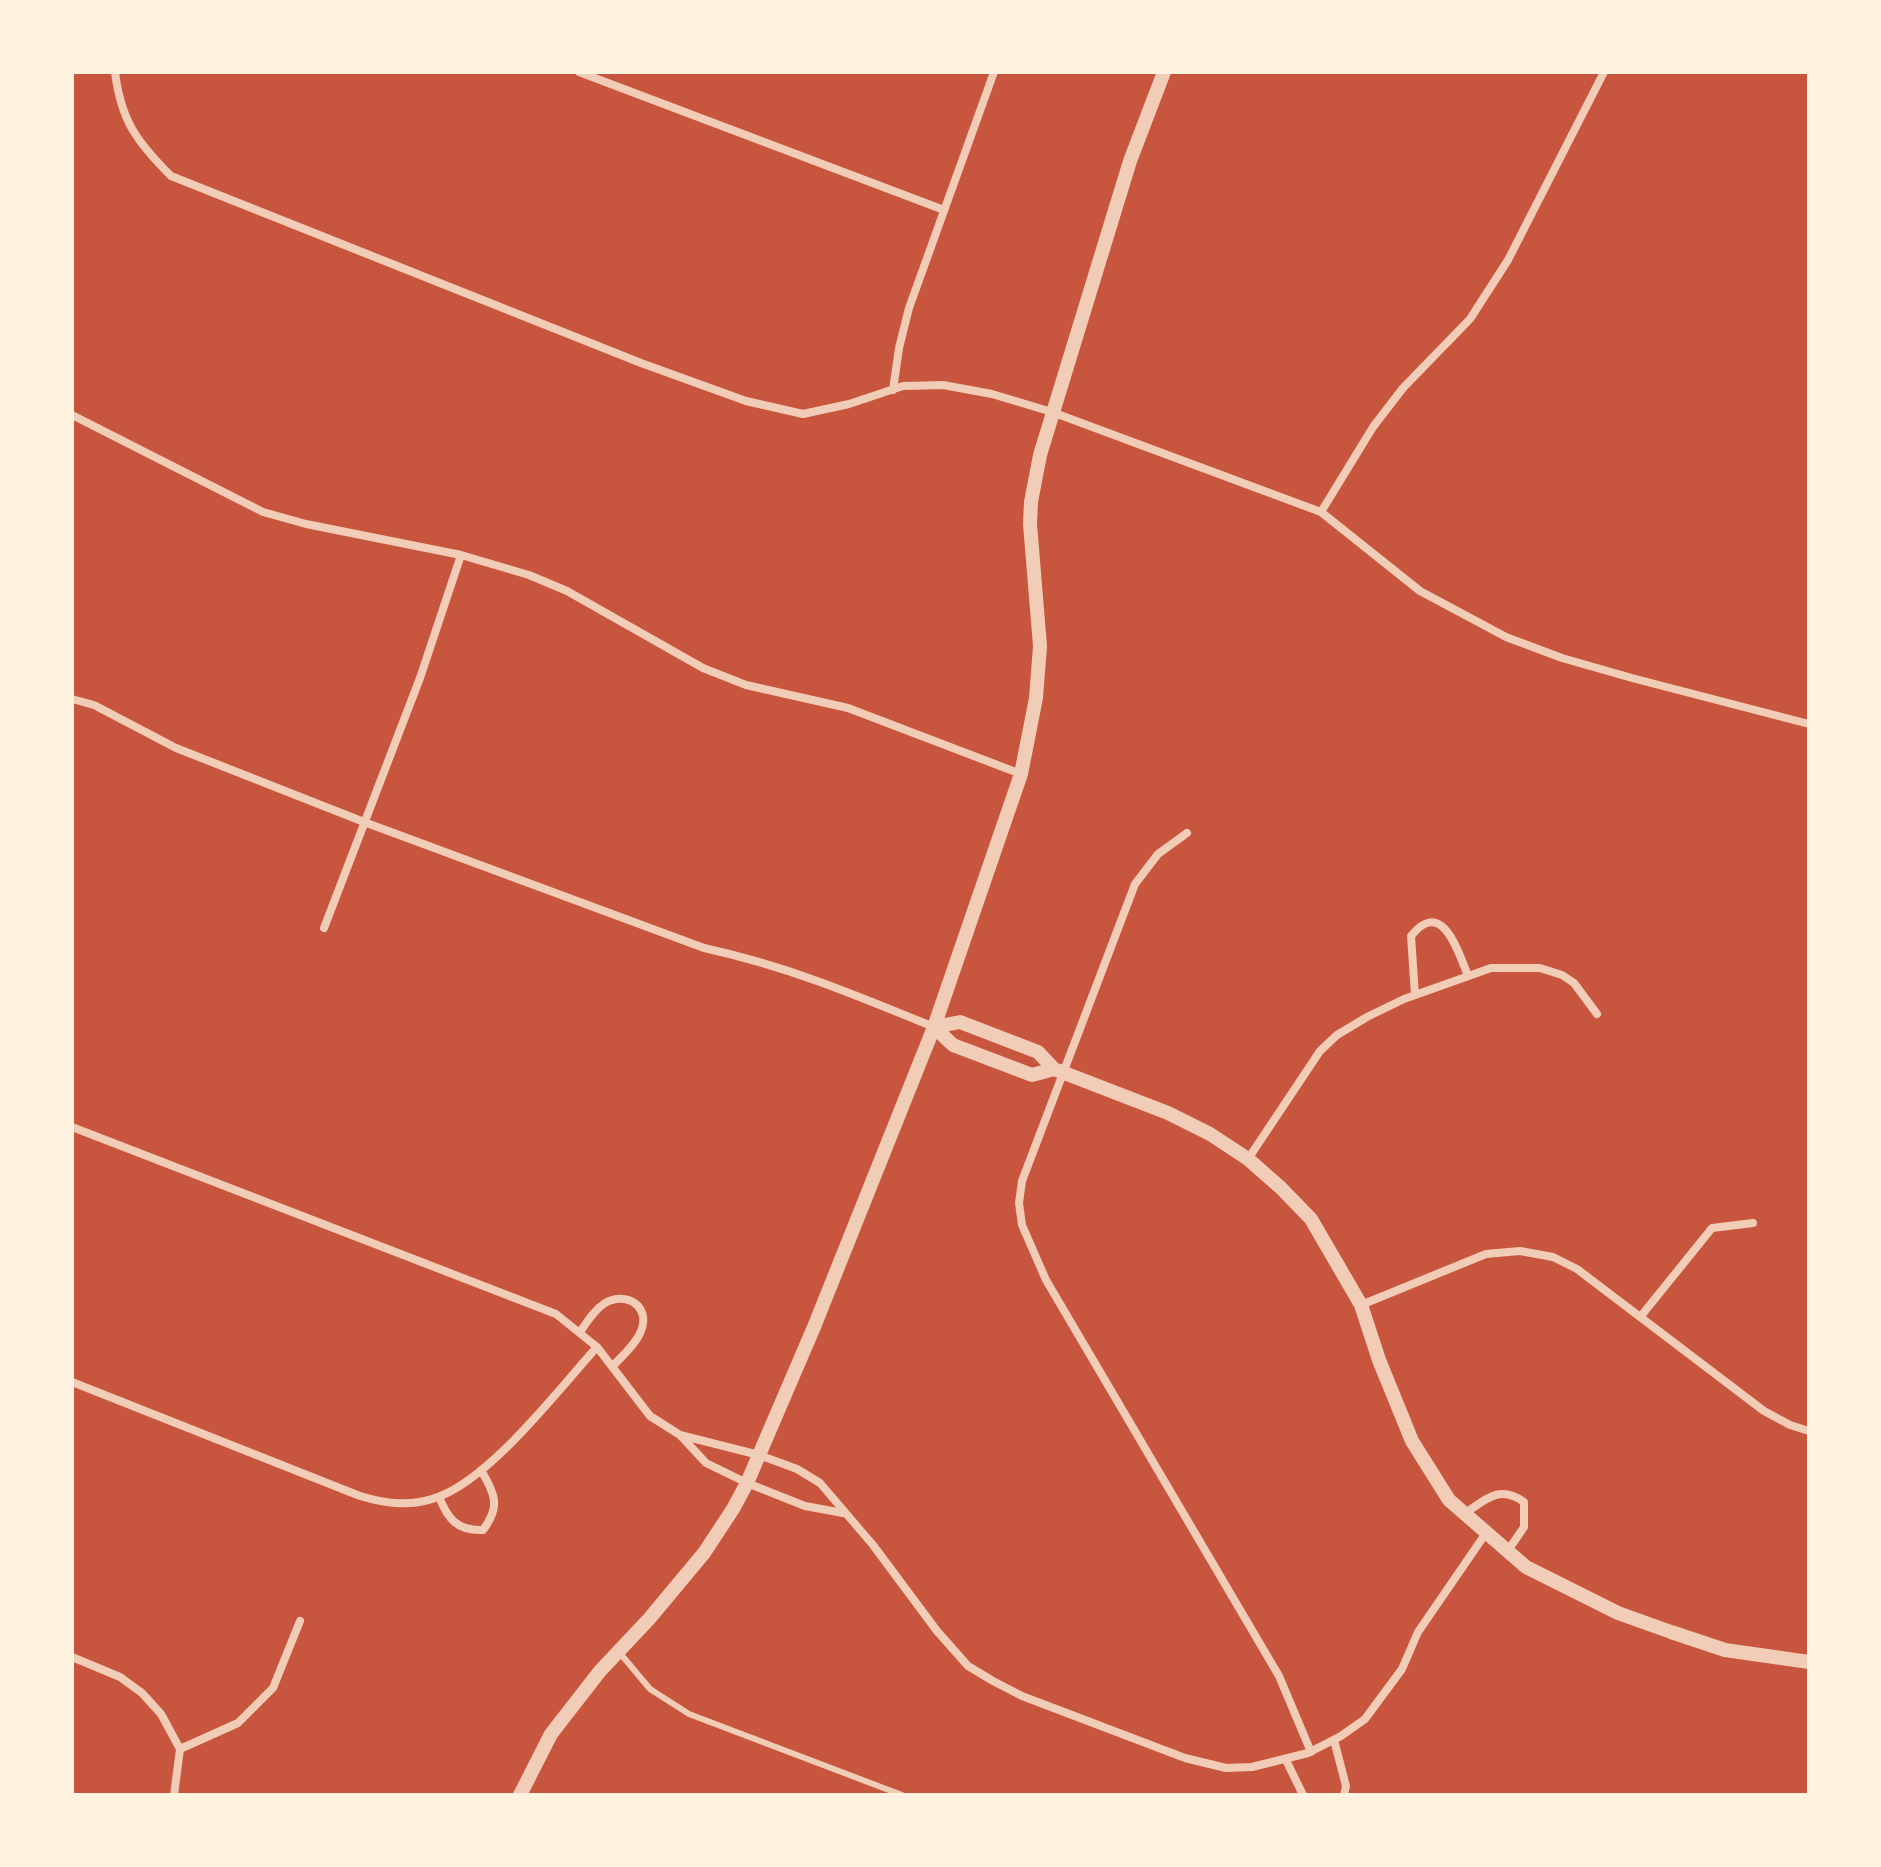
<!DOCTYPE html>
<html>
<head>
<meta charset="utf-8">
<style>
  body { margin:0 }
  #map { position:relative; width:1881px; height:1867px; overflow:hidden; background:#c8553d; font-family:"Archivo Narrow",sans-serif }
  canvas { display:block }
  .frame { position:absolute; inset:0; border:74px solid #fff3e0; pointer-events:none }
</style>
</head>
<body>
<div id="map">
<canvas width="1881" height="1867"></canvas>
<div class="frame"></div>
</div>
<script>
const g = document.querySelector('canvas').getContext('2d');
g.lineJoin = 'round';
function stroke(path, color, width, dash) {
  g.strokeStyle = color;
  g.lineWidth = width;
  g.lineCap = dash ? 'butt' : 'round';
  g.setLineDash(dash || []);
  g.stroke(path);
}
stroke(new Path2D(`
  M619,1652L650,1689L689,1714L902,1795`), '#f1ccb7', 6);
stroke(new Path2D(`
  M115,72C121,121 137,142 171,176L641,363L746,401L803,414L849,404L903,386L943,385L992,394L1052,412L1321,512L1420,591L1506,637L1562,658L1632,678L1809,724
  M579,72L944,210
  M893,390L899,348L909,308L994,72
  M72,415L263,512L306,524L461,555L529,575L567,591L703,668L746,685L848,708L1021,774
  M1321,512L1373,427L1403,388L1470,319L1508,260L1604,72
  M72,699L94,705L176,748L364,822L704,948C787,966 856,995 934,1027
  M1187,833L1158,854L1135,884L1022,1181L1019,1203L1022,1225L1046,1280L1279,1676L1311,1752
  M324,928L420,678L461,555
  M1415,995L1411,936C1442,897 1458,951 1468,976
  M72,1127L556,1314L597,1347L650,1416L680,1435L706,1463L747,1483L805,1506L843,1513
  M1248,1159L1320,1051L1337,1035L1367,1017L1404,999L1491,968H1540L1562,975L1574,983L1597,1014
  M1361,1305L1486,1254L1520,1251L1553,1257L1577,1269L1764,1411L1790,1425L1809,1431
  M1641,1316L1712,1228L1753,1223
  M580,1332C587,1322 594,1310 605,1303C626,1291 651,1306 641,1331C636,1344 622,1356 613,1366
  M72,1382L360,1496C387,1504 411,1507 438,1497C492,1477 557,1391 597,1347
  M680,1435L759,1455L797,1469L820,1483L873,1545L937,1631L968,1666L993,1681L1022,1696L1185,1758L1226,1768L1252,1767L1308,1753L1341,1736L1365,1719L1402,1669L1418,1632L1486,1533
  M439,1497C448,1519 457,1531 483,1530C501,1506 495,1495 481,1470
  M1464,1514C1485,1500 1499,1484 1524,1502V1527L1507,1552
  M72,1657L120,1677L142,1693L161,1714L180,1749L174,1795
  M1334,1740L1346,1786L1344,1795
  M180,1749L238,1723L273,1688L300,1621
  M1286,1760L1303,1795`), '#f1ccb7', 8);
stroke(new Path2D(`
  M934,1027L960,1022L1038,1052L1054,1069L1168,1113L1210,1134L1248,1159L1281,1188L1311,1219L1361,1305L1379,1360L1412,1441L1449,1500L1526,1567L1618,1613L1671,1632L1725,1650L1809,1662
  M934,1027L953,1045L1032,1075L1054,1069
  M520,1795L551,1734L600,1671L649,1619L704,1553L733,1509L747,1483L814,1327L934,1027L1021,774L1036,698L1040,646L1030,524L1031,502L1040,455L1130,161L1164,72`), '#f1ccb7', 14);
</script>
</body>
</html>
